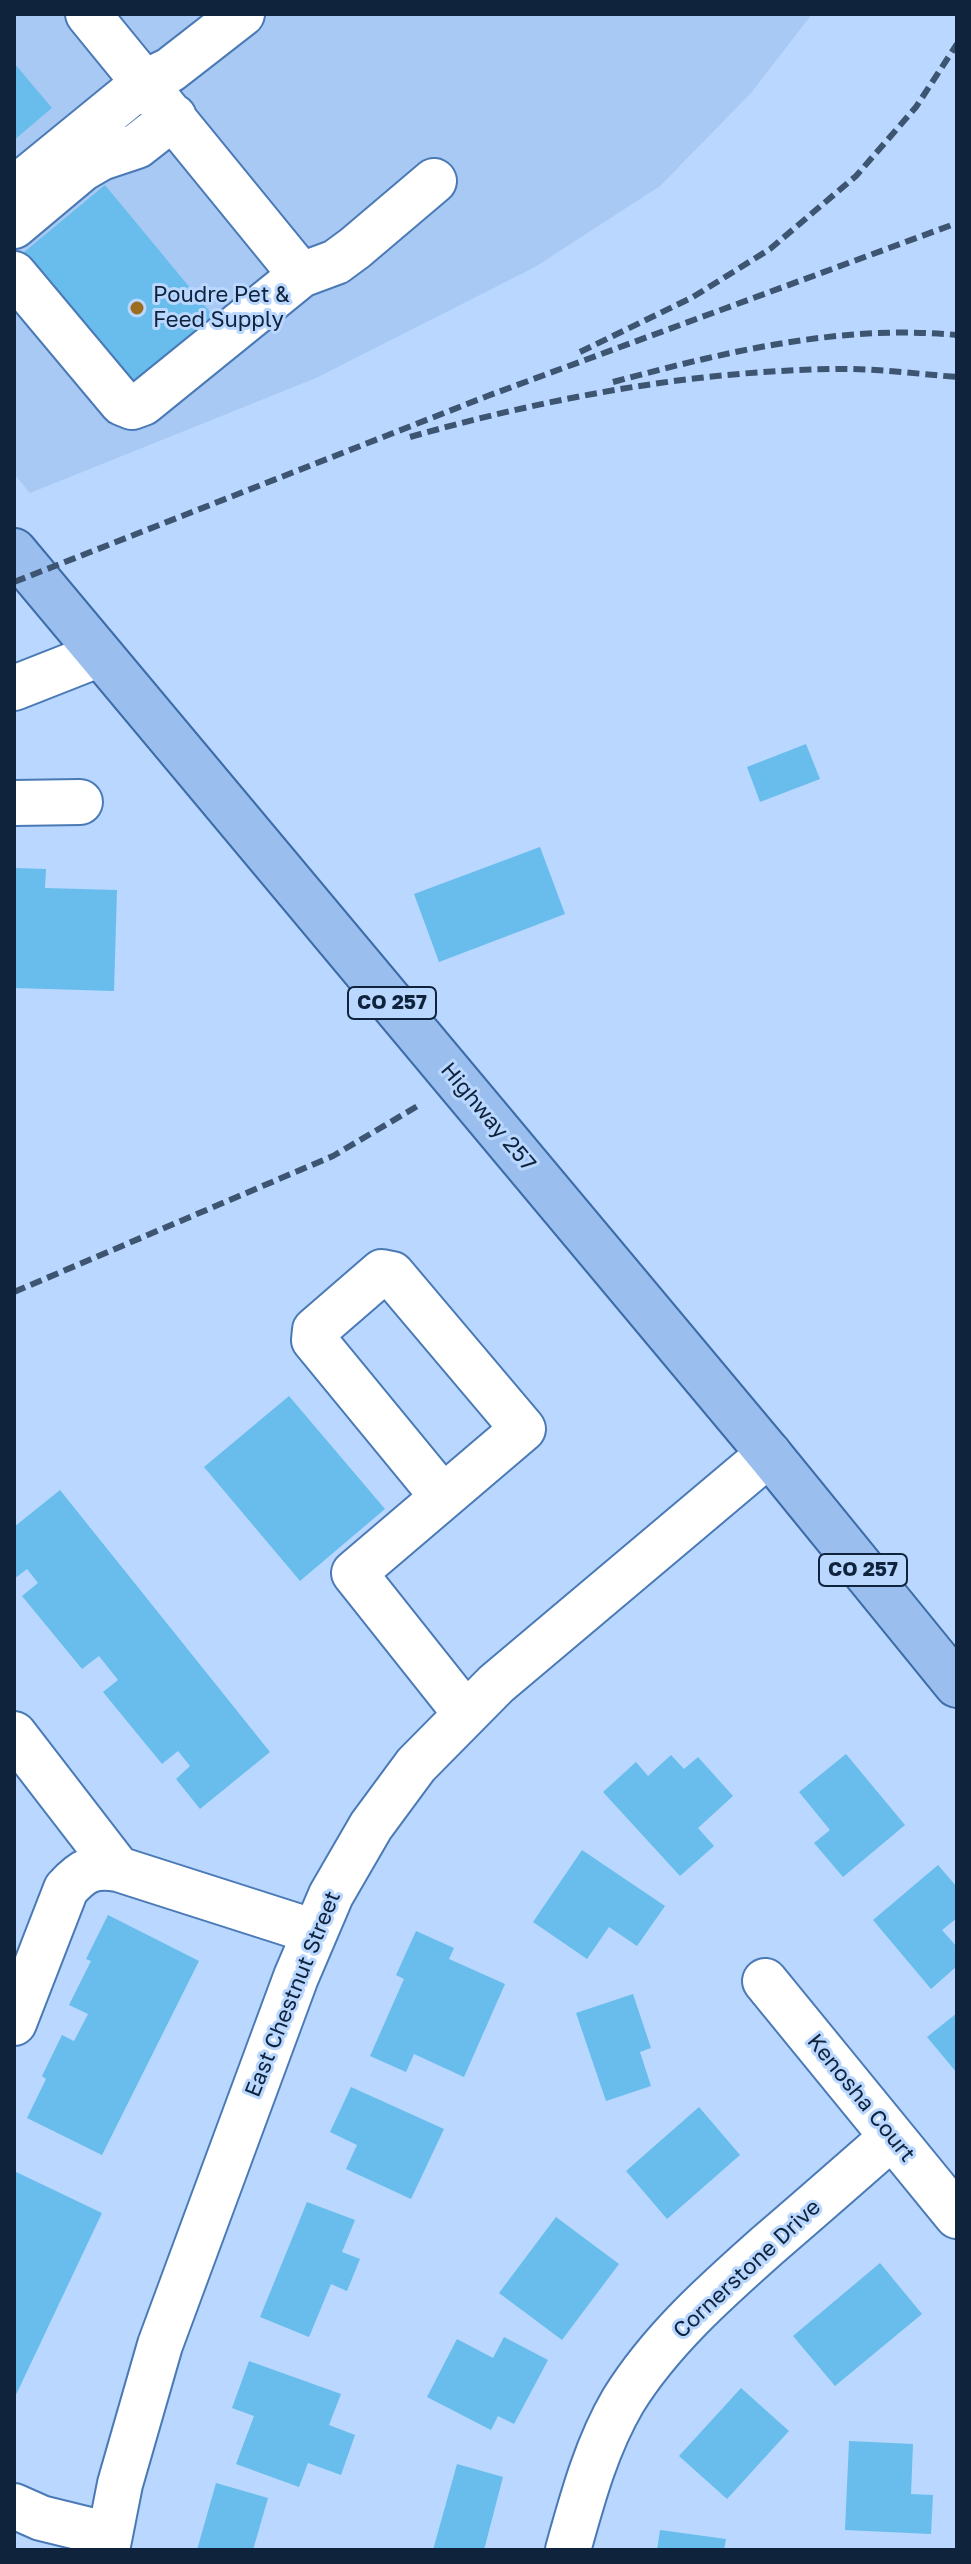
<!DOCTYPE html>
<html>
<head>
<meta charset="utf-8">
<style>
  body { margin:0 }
  #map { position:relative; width:971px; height:2564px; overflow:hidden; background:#b9d7ff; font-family:"Golos Text",sans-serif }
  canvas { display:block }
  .frame { position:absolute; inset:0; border:16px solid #0f233c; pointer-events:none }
</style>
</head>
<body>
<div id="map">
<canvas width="971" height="2564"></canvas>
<div class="frame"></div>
</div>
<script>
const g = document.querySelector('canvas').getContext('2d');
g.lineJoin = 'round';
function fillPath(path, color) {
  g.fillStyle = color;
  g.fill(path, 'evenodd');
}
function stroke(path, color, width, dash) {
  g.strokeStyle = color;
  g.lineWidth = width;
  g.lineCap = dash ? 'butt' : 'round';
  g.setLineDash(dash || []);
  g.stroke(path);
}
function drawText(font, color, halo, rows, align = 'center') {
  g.font = font + ' "Golos Text",sans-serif';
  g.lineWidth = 6;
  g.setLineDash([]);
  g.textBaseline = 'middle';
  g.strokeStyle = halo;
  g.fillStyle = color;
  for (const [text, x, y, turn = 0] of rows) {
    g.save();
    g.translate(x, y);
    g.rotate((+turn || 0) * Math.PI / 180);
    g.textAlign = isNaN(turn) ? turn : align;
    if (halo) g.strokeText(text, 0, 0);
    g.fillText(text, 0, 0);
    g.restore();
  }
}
fillPath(new Path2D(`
  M14,14H812L751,93L660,186L535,267L316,378L30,493L14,474Z`), '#a8c9f3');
fillPath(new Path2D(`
  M14,63L52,108L14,140Z
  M105,185L215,318L133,386L23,253Z
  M806,744L820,779L760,802L747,767Z
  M540,847L565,914L439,962L414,894Z
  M14,868L46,869L45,888L117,890L114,991L14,988Z
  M289,1396L385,1509L300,1581L204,1467Z
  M60,1490L270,1752L200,1809L176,1779L190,1766L178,1751L162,1764L103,1692L118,1680L99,1656L82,1669L22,1596L38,1583L27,1569L14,1579V1527Z
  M846,1754L905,1825L843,1877L814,1843L830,1830L799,1792Z
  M671,1755L684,1769L698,1757L733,1796L698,1828L714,1846L680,1876L603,1792L636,1762L648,1776Z
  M582,1850L665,1906L637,1946L609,1927L587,1959L533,1922Z
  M938,1865L957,1887V1918L942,1930L957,1947V1966L931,1989L873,1920Z
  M108,1915L199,1961L102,2155L27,2118L46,2079L42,2076L62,2035L74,2041L88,2014L69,2005L91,1961L86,1959Z
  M416,1931L454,1948L449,1959L505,1984L464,2077L414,2054L406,2072L370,2056L404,1979L396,1975Z
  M633,1994L651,2048L640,2052L651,2086L606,2101L576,2013Z
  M957,2013V2073L927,2037Z
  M351,2087L444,2129L411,2199L346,2169L357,2145L330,2132Z
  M699,2107L740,2155L667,2219L626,2171Z
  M14,2171L102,2213L14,2399Z
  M307,2202L355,2220L342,2252L360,2259L347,2291L331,2284L309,2337L260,2317Z
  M556,2217L619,2264L562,2340L499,2293Z
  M880,2263L922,2314L835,2386L793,2336Z
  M504,2337L548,2360L514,2424L498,2416L491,2430L427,2397L457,2339L493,2358Z
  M249,2361L341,2394L329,2425L355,2435L341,2475L308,2463L299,2487L236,2464L254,2416L232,2408Z
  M741,2388L789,2431L727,2499L679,2456Z
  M849,2441L913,2444L911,2494L933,2495L931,2534L845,2530Z
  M457,2464L503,2477L484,2550H433Z
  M216,2483L268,2498L253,2550H197Z
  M660,2530L726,2539L724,2550H657Z`), '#68bdec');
const minor = new Path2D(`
  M88,14L301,275
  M14,189L145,82L170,70L242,14
  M14,226L82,169L101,158L137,146L174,117
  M14,274L122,403L132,407L143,403L301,275L336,262L355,248L434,181
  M14,688L98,655
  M14,803L80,802
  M443,1497L314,1340L315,1330L382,1272L392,1274L523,1429L354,1573L466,1714
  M14,1734L118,1869
  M765,1981L957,2216
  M14,2023L66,1889C83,1870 93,1865 118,1869L315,1932
  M14,2506L41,2518L110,2535
  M107,2550L120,2484L160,2345L296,1977L331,1895L371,1826L416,1765L496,1684L769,1454
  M568,2550C582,2500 596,2447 623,2401C660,2341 715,2292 768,2245C810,2209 851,2173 892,2137`);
const major = new Path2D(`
  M14,551L769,1454L957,1685`);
stroke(minor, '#4a7ab6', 48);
stroke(major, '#3d6ca8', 48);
stroke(minor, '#fff', 44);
stroke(major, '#9abfee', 44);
stroke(new Path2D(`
  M580,352L693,297L770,249L856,176L916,107L957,44
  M613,382C725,352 840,324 957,335
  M410,437C547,398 692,371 835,369C876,368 917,374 957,377
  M14,582L490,395L957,223
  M14,1292L333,1156L421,1104`), '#3e5572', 6, [12, 6]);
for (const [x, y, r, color] of [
  [137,308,8,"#9c6d1f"]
]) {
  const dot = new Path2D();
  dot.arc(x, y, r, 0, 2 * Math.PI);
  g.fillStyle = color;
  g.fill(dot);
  stroke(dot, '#b9d7ff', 3);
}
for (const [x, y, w] of [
  [392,1003,88],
  [863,1570,88]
]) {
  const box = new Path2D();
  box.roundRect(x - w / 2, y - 16, w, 32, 6);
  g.fillStyle = '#b9d7ff';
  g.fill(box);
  stroke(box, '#0f233c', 2);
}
drawText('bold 20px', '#0f233c', null, [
  ["CO 257",392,1003],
  ["CO 257",863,1570]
]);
drawText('22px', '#0f233c', '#b9d7ff', [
  ["Poudre Pet &",153,295],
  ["Feed Supply",153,320]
], 'left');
drawText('22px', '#0f233c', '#b9d7ff', [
  ["Highway 257",488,1117,50],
  ["East Chestnut Street",293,1994,-68],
  ["Kenosha Court",861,2098,51],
  ["Cornerstone Drive",747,2269,-43]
]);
</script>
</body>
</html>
